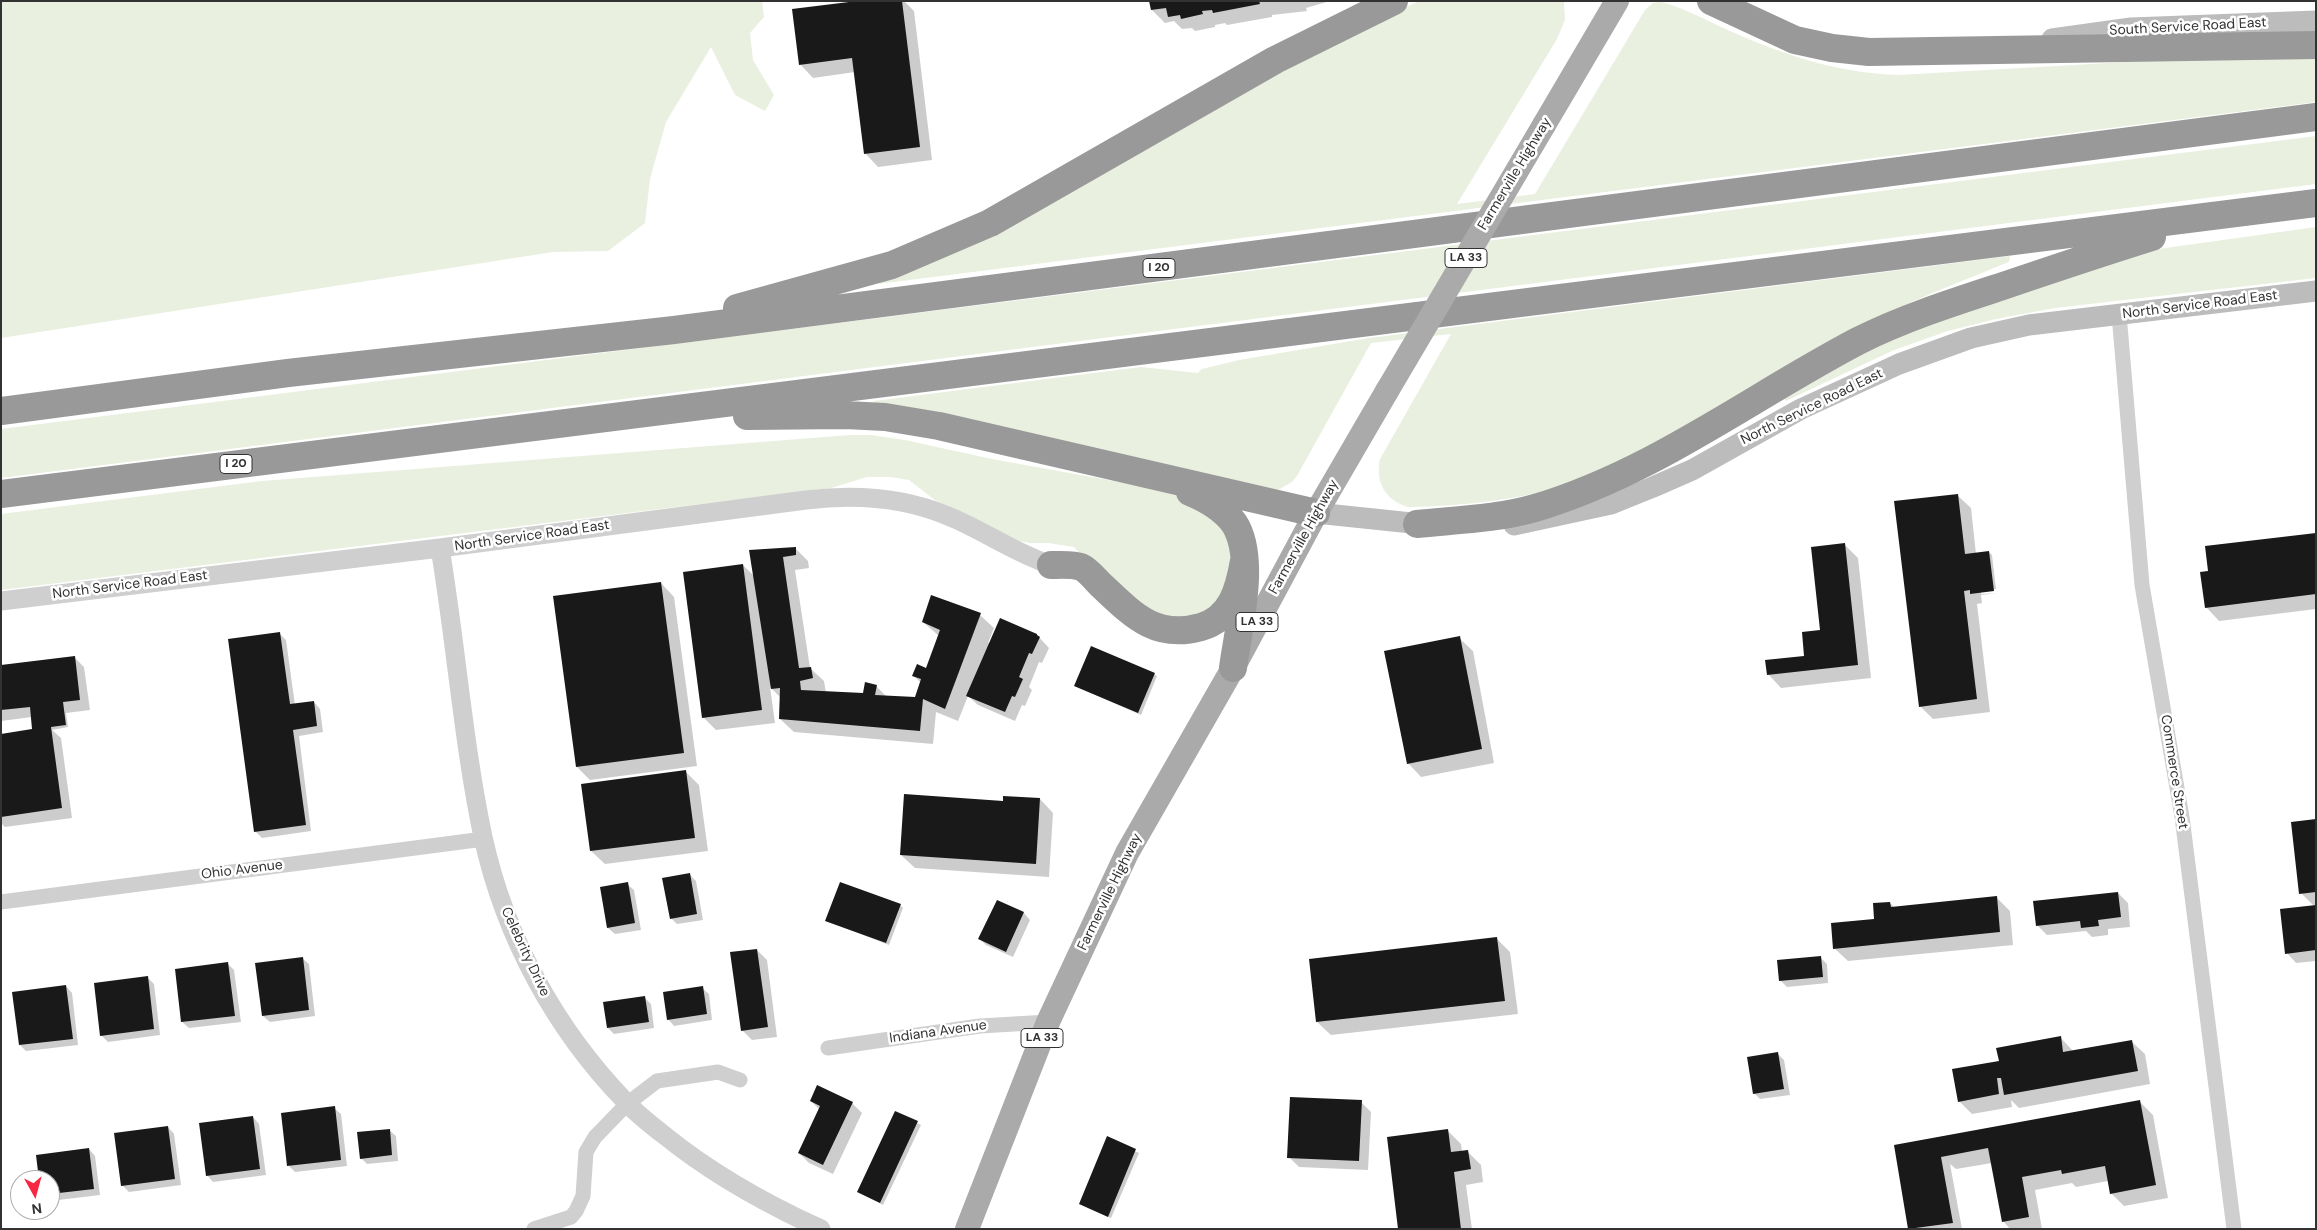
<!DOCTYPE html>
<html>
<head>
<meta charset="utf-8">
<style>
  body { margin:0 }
  #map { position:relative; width:2317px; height:1230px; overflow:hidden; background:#fff; font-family:"DM Sans",sans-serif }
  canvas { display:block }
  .frame { position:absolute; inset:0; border:2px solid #323232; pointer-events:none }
  .north { position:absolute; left:10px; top:1170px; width:50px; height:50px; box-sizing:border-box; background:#fff; border:1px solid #adadad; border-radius:50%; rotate:173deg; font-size:14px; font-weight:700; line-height:20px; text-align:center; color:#323232 }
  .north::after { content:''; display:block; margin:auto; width:18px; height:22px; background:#f72741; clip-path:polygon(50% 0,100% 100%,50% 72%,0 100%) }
</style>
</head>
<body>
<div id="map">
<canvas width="2317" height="1230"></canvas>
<div class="frame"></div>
<div class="north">N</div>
</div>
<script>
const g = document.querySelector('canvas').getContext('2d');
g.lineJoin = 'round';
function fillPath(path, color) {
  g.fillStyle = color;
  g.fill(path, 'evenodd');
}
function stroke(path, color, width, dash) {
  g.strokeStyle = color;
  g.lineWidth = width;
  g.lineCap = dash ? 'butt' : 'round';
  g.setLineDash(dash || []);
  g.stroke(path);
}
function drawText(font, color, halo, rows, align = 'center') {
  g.font = font + ' "DM Sans",sans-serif';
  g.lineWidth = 5;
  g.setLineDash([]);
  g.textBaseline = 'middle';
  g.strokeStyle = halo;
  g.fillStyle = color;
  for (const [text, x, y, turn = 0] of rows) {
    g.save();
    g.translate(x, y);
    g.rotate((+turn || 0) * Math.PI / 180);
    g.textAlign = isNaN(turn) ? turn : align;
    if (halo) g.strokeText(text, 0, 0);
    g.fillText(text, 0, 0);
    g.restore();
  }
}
fillPath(new Path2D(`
  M1,1H762L764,17L750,33L753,60L774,95L765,111L735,95L711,47L666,122L650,179L645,223L608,251L553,252L1,338Z
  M1419,1H1564L1565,20L1557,39L1457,204L1535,194L1645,10L1653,3L1659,2C1678,4 1717,26 1737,34C1789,57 1841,73 1898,75L2144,61L2316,56V102L878,284L1327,45Z
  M2316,136V184L1,478V429Z
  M2316,227V278L2055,308L1996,319L1948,331L1894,350L1786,401L1783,397L1887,338L2137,252Z
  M2010,256L2009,262C1967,279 1925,295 1884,315C1798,358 1717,416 1632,460C1565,494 1482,506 1408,507C1385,500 1375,482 1380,459L1451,334L1371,343L1297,476L1292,482L1278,490L873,404L874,401L1141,367L1198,373L1202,369L1239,360L1369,338Z
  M850,435H871L905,440L992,459L1180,493L1226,530L1233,555L1225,603L1169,626L1090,565L1074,547L1048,543H1030L1010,539L969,515L936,501L909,480L891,477H867L831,488L1,590V514L262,481Z`), '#e9f0e0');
fillPath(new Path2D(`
  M859,1H904L914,11L932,160L878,167L865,153L855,72L813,78L800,64Z
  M1150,1H1330L1306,8L1307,11L1272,15V17L1227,25L1225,23L1215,25V27L1195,31L1192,28L1182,29L1174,21L1165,23L1152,10Z
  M1957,495L1971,508L1976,554L1989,552L1992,555L1996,589L1981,591V594L1997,593L1981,595L1982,603L1977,604L1990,712L1933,719L1920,706Z
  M2316,534V609L2219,621L2206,607Z
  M1844,544L1858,558L1871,678L1781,688L1768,674L1806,657L1822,631Z
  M795,548L808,561L809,568L795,570L810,668L824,681L826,693L864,694L876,686L887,697L916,699L921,683L914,676L927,669L939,636L923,622L932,597L980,615L994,628L988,643L1037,635L1049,648L1042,663L1039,662L1029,687L1032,690L1025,706L1022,705L1015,721L978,705L968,696L958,721L936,712L933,744L794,732L780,719L781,698L770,687L775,723L716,730L703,717L743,565L754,576Z
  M661,583L674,597L697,766L590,780L577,767Z
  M279,633L286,640L295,705L314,702L320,709L323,732L299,736L311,831L262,838L255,831Z
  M1459,638L1473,651L1494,763L1421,777L1408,763Z
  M74,657L84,667L90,710L66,713L68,727L52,730L61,738L72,818L5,827L1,823V735L35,730L32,717L1,721V666Z
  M1154,674L1157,676L1141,715L1075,686Z
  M686,772L699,785L708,851L605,864L591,851Z
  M1040,799L1053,813L1049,877L915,868L901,855Z
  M2316,820V961L2296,963L2287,953L2314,906L2301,893Z
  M690,875L696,881L703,920L677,924L671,918Z
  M627,884L634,890L641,930L615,934L608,928L601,888Z
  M2118,893L2128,903L2130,927L2108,929V935L2092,937L2086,931L2047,935L2037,925Z
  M1996,897L2010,911L2013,945L1848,961L1834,948L1876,920L1890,903L1895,908Z
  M997,902L1024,913L1030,920L1013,957L986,945L980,939Z
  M900,905L903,908L889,945L827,921Z
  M1497,939L1510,952L1518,1014L1331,1035L1317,1022L1310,960Z
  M757,950L767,960L777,1037L752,1040L742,1030Z
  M1820,957L1827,964L1828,983L1787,987L1780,980Z
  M302,958L309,964L315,1016L270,1022L263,1016Z
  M228,964L234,970L241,1022L189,1028L182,1022Z
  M147,977L154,984L160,1035L108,1042L101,1035Z
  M66,986L72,993L78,1045L26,1051L20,1045Z
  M702,988L709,994L712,1020L674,1026L668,1019Z
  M644,997L651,1004L654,1028L614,1034L608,1028Z
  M2060,1037L2073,1051L2131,1041L2145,1054L2150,1084L2019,1108L2011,1100L2012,1107L1972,1114L1959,1101L2000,1062Z
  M1778,1054L1784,1060L1790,1095L1760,1099L1754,1093Z
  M811,1101L852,1103L862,1113L833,1174L809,1163L799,1153L820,1110Z
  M1361,1102L1371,1112L1368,1170L1299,1167L1289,1157Z
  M2140,1102L2153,1115L2168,1198L2124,1206L2111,1193L2108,1181L2076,1187L2072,1183L2035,1190L2042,1229H2010L2003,1221L1992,1163L1956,1169L1950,1164L1962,1229H1910L1895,1146Z
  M334,1108L341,1114L347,1166L295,1172L289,1166Z
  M896,1112L921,1125L883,1205L858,1192Z
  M253,1117L259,1124L266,1175L213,1182L207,1175Z
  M168,1127L174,1134L181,1185L129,1192L122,1185Z
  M389,1130L396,1136L398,1161L367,1164L361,1158Z
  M1447,1130L1461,1144L1462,1152H1468L1481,1165L1483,1182L1466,1185L1472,1229H1399Z
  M1107,1138L1139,1153L1111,1218L1080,1204Z
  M89,1149L95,1156L100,1195L50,1201V1180H40Z`), '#0003');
fillPath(new Path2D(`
  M857,1H902L920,147L864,154L852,58L799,65L792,9Z
  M1149,1H1259L1260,4L1213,13L1212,10L1202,11L1203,14L1181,19L1180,15L1168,17L1166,8L1151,10Z
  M1958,494L1965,554L1989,551L1994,591L1970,594V590L1964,591L1977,699L1919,707L1894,501Z
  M2316,533V594L2205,608L2200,572L2208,571L2205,546Z
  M1845,543L1858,665L1767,675L1765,660L1804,656L1802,632L1820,630L1811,547Z
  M796,547V555L783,557L799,668L811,667L813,678L800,681L801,690L863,693L865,682L877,685L875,695L915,697L921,679L912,676L917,664L926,668L940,630L922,622L931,595L981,613L945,709L923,699L920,731L779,719L780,688L771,689L749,550Z
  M743,564L762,710L702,718L683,572Z
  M661,582L684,753L576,767L553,596Z
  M1000,618L1037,634V635L1040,637L1032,654L1029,653L1019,677L1023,679L1015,697L1012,696L1005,712L966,696Z
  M280,632L290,704L314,701L317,726L293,730L306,825L254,832L228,639Z
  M1460,636L1482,749L1407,764L1384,651Z
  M1091,646L1155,673L1138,713L1074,686Z
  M75,656L80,700L63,702L66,725L51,727L62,808L1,817V734L32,729L30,707L1,710V665Z
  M686,770L695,838L590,851L581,784Z
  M904,794L1003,801V796L1040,798L1036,864L900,855Z
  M2316,819V892L2299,894L2291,822Z
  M690,873L697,914L670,919L662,878Z
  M628,882L635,923L607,928L600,887Z
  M840,882L901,904L886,943L825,921Z
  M2118,892L2121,917L2098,920L2099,926L2081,928L2080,921L2036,926L2033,901Z
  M1997,896L2000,932L1833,949L1831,923L1874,919L1873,903L1890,902L1891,907Z
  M997,900L1024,912L1006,952L978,939Z
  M2316,905V950L2285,954L2280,909Z
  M1497,937L1505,1001L1316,1022L1309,959Z
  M757,949L768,1027L741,1031L730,952Z
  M1821,956L1823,977L1779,981L1777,960Z
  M303,957L309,1010L262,1016L255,963Z
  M228,962L235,1016L181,1022L175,969Z
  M148,976L154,1029L100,1036L94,983Z
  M66,985L73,1039L19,1045L12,992Z
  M703,986L707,1014L667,1020L663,992Z
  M645,996L649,1022L607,1028L603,1002Z
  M2061,1036L2063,1052L2132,1040L2138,1071L2004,1095L2001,1078H1997L1999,1094L1958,1102L1952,1069L1999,1061L1996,1048Z
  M1778,1052L1784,1089L1753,1094L1747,1057Z
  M817,1085L853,1102L823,1165L798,1153L820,1106L810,1101Z
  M1290,1097L1362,1100L1359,1161L1287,1158Z
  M2140,1100L2156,1185L2110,1194L2105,1166L2062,1174L2061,1170L2022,1177L2029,1217L2002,1222L1988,1148L1941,1157L1953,1223L1908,1229L1894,1145Z
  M335,1106L341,1160L287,1166L281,1113Z
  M895,1111L918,1121L880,1203L857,1192Z
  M253,1116L260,1169L206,1176L199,1123Z
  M168,1126L175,1179L121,1186L114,1133Z
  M390,1129L392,1155L360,1159L357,1132Z
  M1448,1129L1451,1152L1468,1150L1471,1169L1454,1172L1461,1229H1398L1387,1137Z
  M1107,1136L1136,1149L1108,1217L1079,1204Z
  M89,1148L94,1189L50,1194V1180H39L36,1155Z`), '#191919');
stroke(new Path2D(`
  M2119,314L2142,585L2182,817L2234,1229
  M1,902L484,839
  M828,1048L980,1026L1048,1022
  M534,1229L571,1217L576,1211L583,1196L586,1152L595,1137L627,1104L657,1081L718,1072L740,1080`), '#cfcfcf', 15);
stroke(new Path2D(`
  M440,548C456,644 463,742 483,837C505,937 555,1029 626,1102C637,1114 651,1125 664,1135C712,1174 764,1203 821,1229
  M1,601L440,548L806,500C854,494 903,497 948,516C983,530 1014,553 1051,565`), '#cfcfcf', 19);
stroke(new Path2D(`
  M2052,39L2131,28L2316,21
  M1316,513L1431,525
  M1514,525L1611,504L1653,487L1692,470L1801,409L1899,364L1971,338L2029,325L2316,291`), '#bcbcbc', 21);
stroke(new Path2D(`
  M1544,125L1617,1
  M967,1229L1048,1022L1127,853L1233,668L1316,513L1387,391`), '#aaa', 24);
stroke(new Path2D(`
  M1711,1L1795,40L1832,48L1869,52L2316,45
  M737,308L892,265L990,223L1275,60L1394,1
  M1,411L288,373L674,330L2316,117
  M747,416L846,415L885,417L939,426L1316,513
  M1190,492C1207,499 1223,508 1234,523C1257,558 1238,629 1233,668
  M1,494L2316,203
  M1417,524C1456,520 1497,519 1535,508C1653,473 1751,397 1858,341C1904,318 1951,303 2000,287C2050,270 2101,253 2152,237
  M1051,565C1060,565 1073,564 1081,567C1088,570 1096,580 1101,585C1132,614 1155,640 1201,627C1232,618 1239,589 1244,561`), '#999', 28);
stroke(new Path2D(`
  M1387,391L1544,125`), '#aaa', 24);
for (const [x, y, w] of [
  [1466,258,42],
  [1159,268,32],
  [236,464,32],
  [1257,622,42],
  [1042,1038,42]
]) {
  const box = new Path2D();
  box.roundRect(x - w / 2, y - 9.5, w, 19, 4);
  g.fillStyle = '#fff';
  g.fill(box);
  stroke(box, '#323232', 1);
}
drawText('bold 12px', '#323232', null, [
  ["LA 33",1466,258],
  ["I 20",1159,268],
  ["I 20",236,464],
  ["LA 33",1257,622],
  ["LA 33",1042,1038]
]);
drawText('14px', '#323232', '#fff', [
  ["South Service Road East",2188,27,-3],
  ["Farmerville Highway",1515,174,-59],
  ["North Service Road East",2200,305,-7],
  ["North Service Road East",1812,407,-26],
  ["North Service Road East",532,536,-8],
  ["Farmerville Highway",1304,537,-61],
  ["North Service Road East",130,585,-7],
  ["Commerce Street",2174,772,81],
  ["Ohio Avenue",242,870,-7],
  ["Farmerville Highway",1110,892,-64],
  ["Celebrity Drive",525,952,65],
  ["Indiana Avenue",938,1032,-8]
]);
</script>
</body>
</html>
